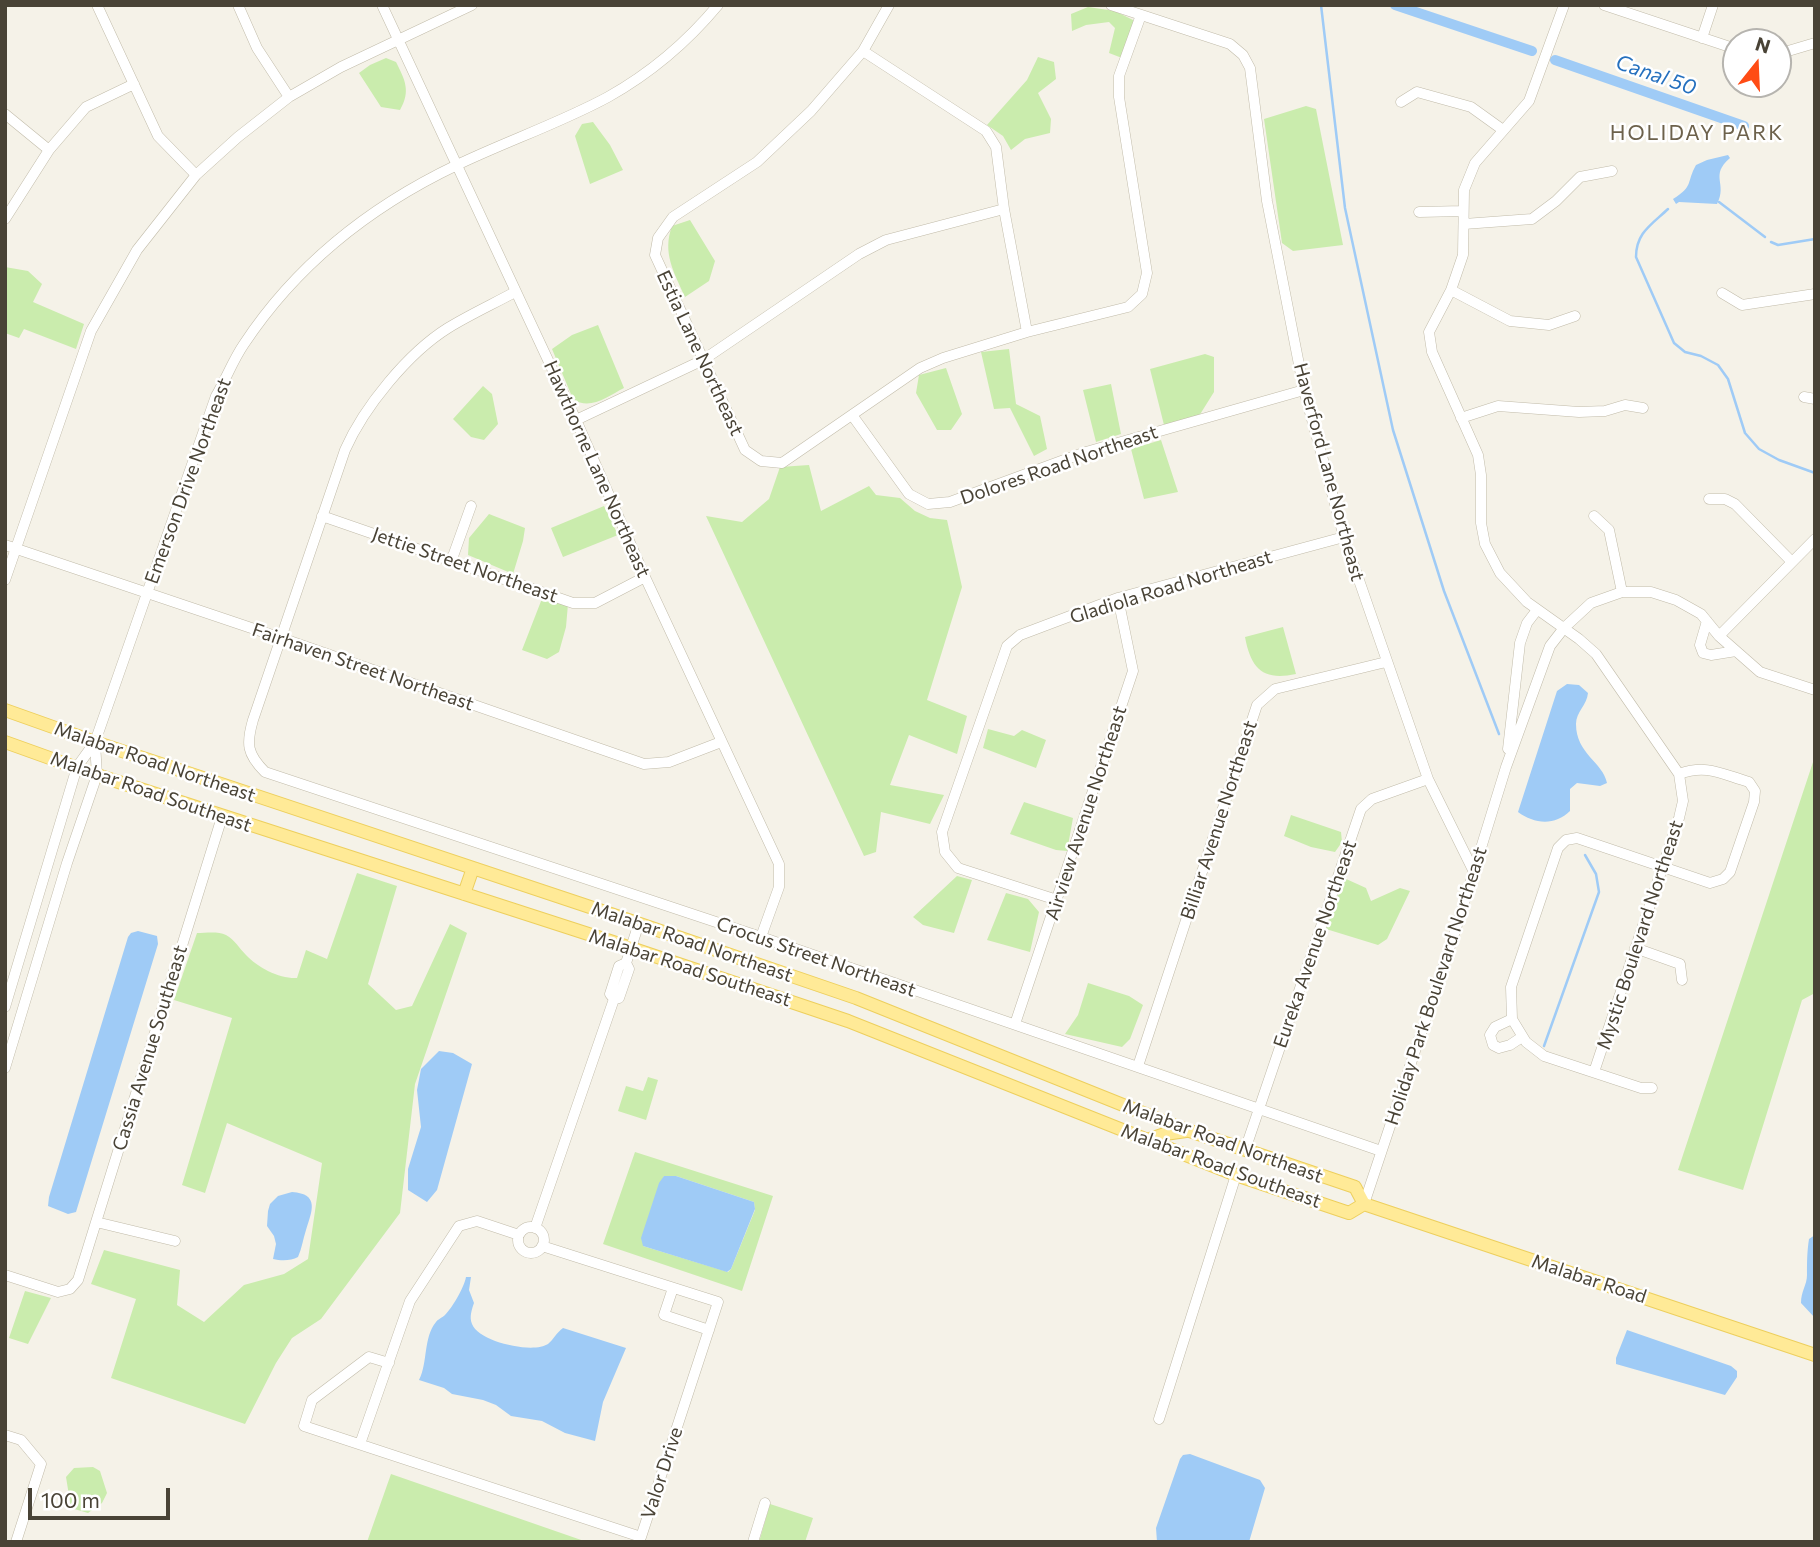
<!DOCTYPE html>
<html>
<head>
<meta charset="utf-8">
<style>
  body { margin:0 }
  #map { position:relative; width:1820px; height:1547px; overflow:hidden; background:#f5f2e8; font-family:Commissioner,sans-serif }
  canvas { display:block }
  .frame { position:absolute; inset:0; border:7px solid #494336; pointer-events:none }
  .north { position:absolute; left:1722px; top:28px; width:70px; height:70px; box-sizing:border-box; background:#fff; border:2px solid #b6b4af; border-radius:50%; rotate:18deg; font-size:19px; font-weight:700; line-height:28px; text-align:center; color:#494336 }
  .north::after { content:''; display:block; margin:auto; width:24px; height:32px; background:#ff4c15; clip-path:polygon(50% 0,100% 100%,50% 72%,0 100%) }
  .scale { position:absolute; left:28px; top:1488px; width:142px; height:32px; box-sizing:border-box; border:4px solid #494336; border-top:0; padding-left:9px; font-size:21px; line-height:24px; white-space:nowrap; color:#494336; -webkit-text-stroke:5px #fff; paint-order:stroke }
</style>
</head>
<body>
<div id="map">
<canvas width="1820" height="1547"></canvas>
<div class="frame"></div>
<div class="north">N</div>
<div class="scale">100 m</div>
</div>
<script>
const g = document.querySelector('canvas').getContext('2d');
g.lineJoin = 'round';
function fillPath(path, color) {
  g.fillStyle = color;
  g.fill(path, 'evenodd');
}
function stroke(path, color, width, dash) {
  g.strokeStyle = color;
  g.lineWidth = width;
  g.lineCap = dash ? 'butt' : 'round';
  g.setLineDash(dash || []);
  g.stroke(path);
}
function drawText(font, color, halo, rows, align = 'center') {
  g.font = font + ' Commissioner,sans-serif';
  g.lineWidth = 5;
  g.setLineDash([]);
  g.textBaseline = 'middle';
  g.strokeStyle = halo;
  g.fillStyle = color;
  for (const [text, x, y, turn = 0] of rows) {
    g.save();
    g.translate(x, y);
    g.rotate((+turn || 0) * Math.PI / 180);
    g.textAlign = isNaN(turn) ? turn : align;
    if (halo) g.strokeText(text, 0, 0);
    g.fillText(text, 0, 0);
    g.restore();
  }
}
fillPath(new Path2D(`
  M1088,7L1115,11L1135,21L1122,58L1109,53L1115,28L1109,22L1086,25L1072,31L1071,14Z
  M1038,57L1054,62L1056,79L1038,93L1051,119L1050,133L1025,139L1011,150L1003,136L987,125L1027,80Z
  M386,58L396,62C405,80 411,91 400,110L381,107L359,73L370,65Z
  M1306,106L1316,109L1343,245L1293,251L1282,243L1264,119Z
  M593,122L610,145L623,170L590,184L575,136L582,124Z
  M690,220L715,261L709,281L685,297C674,272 662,253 672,226Z
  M5,267L28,271L42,284L33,302L84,324L76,349L24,329L19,338L5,333Z
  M598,325L624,388C608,396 590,411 573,399L552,349L572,335Z
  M1009,349L1016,404L1040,416L1047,449L1034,456L1010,408L994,409L981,352Z
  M1205,354L1214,357V392L1199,416L1164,425L1150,369Z
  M946,368L962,414L951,430H937L916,393L919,375Z
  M1111,384L1121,434L1096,442L1083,390Z
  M483,386L492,394L498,424L484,440L471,437L453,419Z
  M1161,440L1178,492L1144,499L1131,449Z
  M809,465L821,511L869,486L876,495L900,498L915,511L930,518L947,520L962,587L927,700L967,716L957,754L909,735L890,785L944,795L930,824L881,812L876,852L864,856L706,516L742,522L769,499L780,467Z
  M604,506L618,535L563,557L551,528Z
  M489,514L525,528L523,541L513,574L468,555L469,538Z
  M543,596L568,604L566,627L559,652L547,659L522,650Z
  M1283,627L1296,674C1263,681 1251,669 1245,637Z
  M988,729L1014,736L1022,730L1046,740L1036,768L983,748Z
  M1815,756V993L1802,1000L1743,1190L1678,1170Z
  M1024,802L1073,818L1067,851L1056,850L1010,834Z
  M1291,815L1341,832L1342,842L1335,852L1311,847L1284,836Z
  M357,873L397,886L368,984L396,1010L412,1006L450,924L467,933L415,1084L400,1213L321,1319L292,1338L276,1363L245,1424L111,1378L136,1299L91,1284L104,1250L180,1270L177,1305L204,1322L244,1285L284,1274L308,1259L322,1163L227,1123L205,1193L182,1185L232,1018L174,1000L197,933C206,933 218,931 226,935C235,940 239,948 246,955C258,968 280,979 297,978L306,950L327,959Z
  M957,876L972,880L954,933L923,925L913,917Z
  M1344,878L1366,888L1371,901L1400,888L1410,891L1387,939L1378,945L1326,929Z
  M1006,893L1028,899L1039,912L1030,952L987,940Z
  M1088,983L1129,996L1143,1005L1130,1039L1122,1047L1065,1034L1078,1015Z
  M648,1077L658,1080L646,1120L618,1111L626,1086L643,1091Z
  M635,1152L773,1196L742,1291L603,1244ZM664,1176H676L754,1202L755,1210L731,1269L728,1272L643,1246Z
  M25,1291L51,1298L28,1344L9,1338Z
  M93,1467L100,1471L107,1493L102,1503L88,1513L71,1508L66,1477L74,1468Z
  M391,1474L587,1542H367Z
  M770,1504L813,1518L805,1542H759Z`), '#caecad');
fillPath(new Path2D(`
  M1728,155L1730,158C1709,176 1728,183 1717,204L1679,202L1676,204L1673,199C1694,186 1686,183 1696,165L1707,160Z
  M1567,684L1579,685L1588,693C1587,705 1576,712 1576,724C1576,754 1603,762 1607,783L1600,786L1577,783L1570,789V811C1555,826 1534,824 1518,812L1557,691Z
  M138,931L157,936L158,944L76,1212L68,1214L48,1206L49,1197L128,937L131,933Z
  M439,1051L453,1053L472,1064L437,1190L427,1202L408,1190V1169L421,1127L417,1090L421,1069Z
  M664,1176H676L754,1202L755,1209L731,1269L727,1272L643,1246L641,1238L659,1183Z
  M292,1192C320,1194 312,1211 306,1230C303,1239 302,1248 298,1257C291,1261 281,1261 273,1259L276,1244L274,1236L267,1226L268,1211L270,1204L278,1196Z
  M1815,1235V1318L1801,1303C1801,1291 1807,1285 1807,1275C1807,1262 1807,1252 1809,1239Z
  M466,1277H471L469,1290L474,1303C472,1309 469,1317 472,1324C479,1342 533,1354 548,1344C553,1340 557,1332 563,1328L626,1348L603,1402L595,1441L565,1433L542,1421L511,1416L496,1405L483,1400L452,1394L444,1388L419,1380C428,1362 423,1338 436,1322C437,1320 443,1317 445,1315C452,1308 464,1288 466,1277Z
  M1627,1330L1731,1366L1737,1371V1377L1725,1395L1616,1364V1358Z
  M1190,1454L1260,1480L1265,1488L1249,1542H1157L1156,1528L1180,1459L1183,1455Z`), '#9fcbf6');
stroke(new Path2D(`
  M1321,5L1345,208L1393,430L1444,591L1499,734
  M1719,202L1765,237
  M1668,209C1651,225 1636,233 1636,257L1674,343L1685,352L1701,356L1718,365L1728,379L1745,433L1759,449L1779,460L1815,473
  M1771,242L1778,245L1815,239
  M1544,1046L1599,892L1596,874L1585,855`), '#9fcbf6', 2.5);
stroke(new Path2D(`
  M1395,5L1532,51
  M1555,60L1744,126`), '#9fcbf6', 10);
const minor = new Path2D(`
  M97,5L158,136L196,175
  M238,5L257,48L289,97
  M382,5L576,420L645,577L779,864V887L761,937
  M889,5L863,51L811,111L757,162L673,217L658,238L655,255L745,450L761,461L782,463L920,368L943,358L1027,332L1128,307L1142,294L1147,273L1119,97V76L1141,15
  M1111,5L1230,44L1243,55L1250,68L1267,201L1304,390L1344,537L1428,779L1474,872
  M1564,5L1529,101L1475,163L1464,190L1463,255L1451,290L1429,332L1432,352L1478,455L1481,475V523L1485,544L1500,573L1527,602L1579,639L1596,654L1679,774L1683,801L1679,818L1594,1072
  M1604,5L1736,49
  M1702,38L1713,5
  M863,51L986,131L996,147L1004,209L1027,332
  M1778,54L1815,43
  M1401,102L1417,92L1471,107L1503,130
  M5,114L49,150
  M1419,212L1463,211
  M5,219L49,150L86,107L134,84
  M1464,224L1532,219L1556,201L1580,177L1612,171
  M1451,290L1510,321L1549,325L1575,316
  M515,292C493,304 469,315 448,328C408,353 364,407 345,450L253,720C246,744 247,754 265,772L761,937L1381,1151
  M1722,293L1742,305L1815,294
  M1804,397L1815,399
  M852,415L909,494L928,504L950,502L1086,452L1304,390
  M1461,418L1498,406L1579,412L1605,411L1625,405L1643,408
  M576,420L703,360L859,254L886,240L1004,209
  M1709,499H1725L1735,504L1792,562
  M322,516L573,603H595L645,577
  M1594,516L1609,530L1622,592
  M5,545L281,638L644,764L669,762L721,742
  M452,559L471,506
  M5,580L91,331L137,250L196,175L238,137L289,97L341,67L472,5
  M1707,621L1700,645L1703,653L1711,655L1736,651
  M1719,636L1815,539
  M1508,749L1520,643L1527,623L1537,610
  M1057,900L958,868L945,852L942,832L1007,646L1020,635L1118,598L1344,537
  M1635,948L1680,964L1682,980
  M614,999L610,994L619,966L626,963
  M5,1007L77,767L95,742L216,396C226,379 233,360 244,344C297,264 371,206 457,165C507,141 560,123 608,97C649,74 688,41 718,5
  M1512,1019L1495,1027L1490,1035L1493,1045L1499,1048L1510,1045L1522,1037
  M1015,1024L1133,671L1118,598
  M1138,1066L1257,705L1275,689L1386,662
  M5,1068L67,863L97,775L95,743
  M1652,1088H1641L1544,1056L1526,1042L1512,1019L1511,987L1558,848L1566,840L1577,838L1710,883L1723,879L1730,872L1754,802L1755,791L1749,782C1721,774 1707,764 1679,774
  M1245,1150L1361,809L1372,799L1428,779
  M1364,1204L1460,916L1506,767L1550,646L1564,628L1591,603L1622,592H1651L1676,600L1701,614L1719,636L1760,672L1815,690
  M96,1222L175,1241
  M518 1240a13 13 0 1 1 26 0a13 13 0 1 1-26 0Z
  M535,1228L614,999L619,998L629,969L626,963L639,923
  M5,1275L58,1292L70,1289L78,1280L222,817
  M673,1288L664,1315L709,1330
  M389,1363L369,1357L312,1400L304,1426L641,1537L718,1302L542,1246
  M1159,1419L1236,1175
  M5,1435L21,1440L41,1464L16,1542
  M360,1444L410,1301L459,1226L477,1221L519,1235
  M753,1542L765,1503`);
const major = new Path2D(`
  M5,710L95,742L599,910L856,998L1178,1127L1355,1187L1364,1204
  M5,742L97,775L613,942L848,1021L1236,1175L1349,1213L1364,1204
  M464,894L473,868
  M1147,1140L1165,1134L1186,1131
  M1364,1204L1815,1355`);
stroke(minor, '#c1bba9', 11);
stroke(major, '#edcf5d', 14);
stroke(minor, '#fff', 10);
stroke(major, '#ffea97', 12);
drawText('19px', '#494336', '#fff', [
  ["Estia Lane Northeast",700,353,65],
  ["Dolores Road Northeast",1059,465,-19],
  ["Hawthorne Lane Northeast",597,469,66],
  ["Haverford Lane Northeast",1329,472,75],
  ["Emerson Drive Northeast",188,481,-70],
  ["Jettie Street Northeast",465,565,19],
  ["Gladiola Road Northeast",1171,587,-17],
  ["Fairhaven Street Northeast",363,667,19],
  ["Malabar Road Northeast",155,762,19],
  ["Malabar Road Southeast",151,792,19],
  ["Airview Avenue Northeast",1086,813,-72],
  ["Billiar Avenue Northeast",1219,820,-72],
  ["Mystic Boulevard Northeast",1640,935,-72],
  ["Malabar Road Northeast",692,942,19],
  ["Eureka Avenue Northeast",1315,944,-71],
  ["Crocus Street Northeast",816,957,19],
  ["Malabar Road Southeast",690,968,18],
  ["Holiday Park Boulevard Northeast",1436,986,-72],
  ["Cassia Avenue Southeast",150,1048,-73],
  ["Malabar Road Northeast",1223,1141,20],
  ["Malabar Road Southeast",1221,1166,20],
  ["Malabar Road",1589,1279,18],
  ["Valor Drive",662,1473,-72]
]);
drawText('italic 21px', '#2570be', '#fff', [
  ["Canal 50",1656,75,19]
]);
g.letterSpacing = '2px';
drawText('21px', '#6d624c', '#fff', [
  ["HOLIDAY PARK",1697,133]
]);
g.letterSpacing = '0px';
</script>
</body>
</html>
